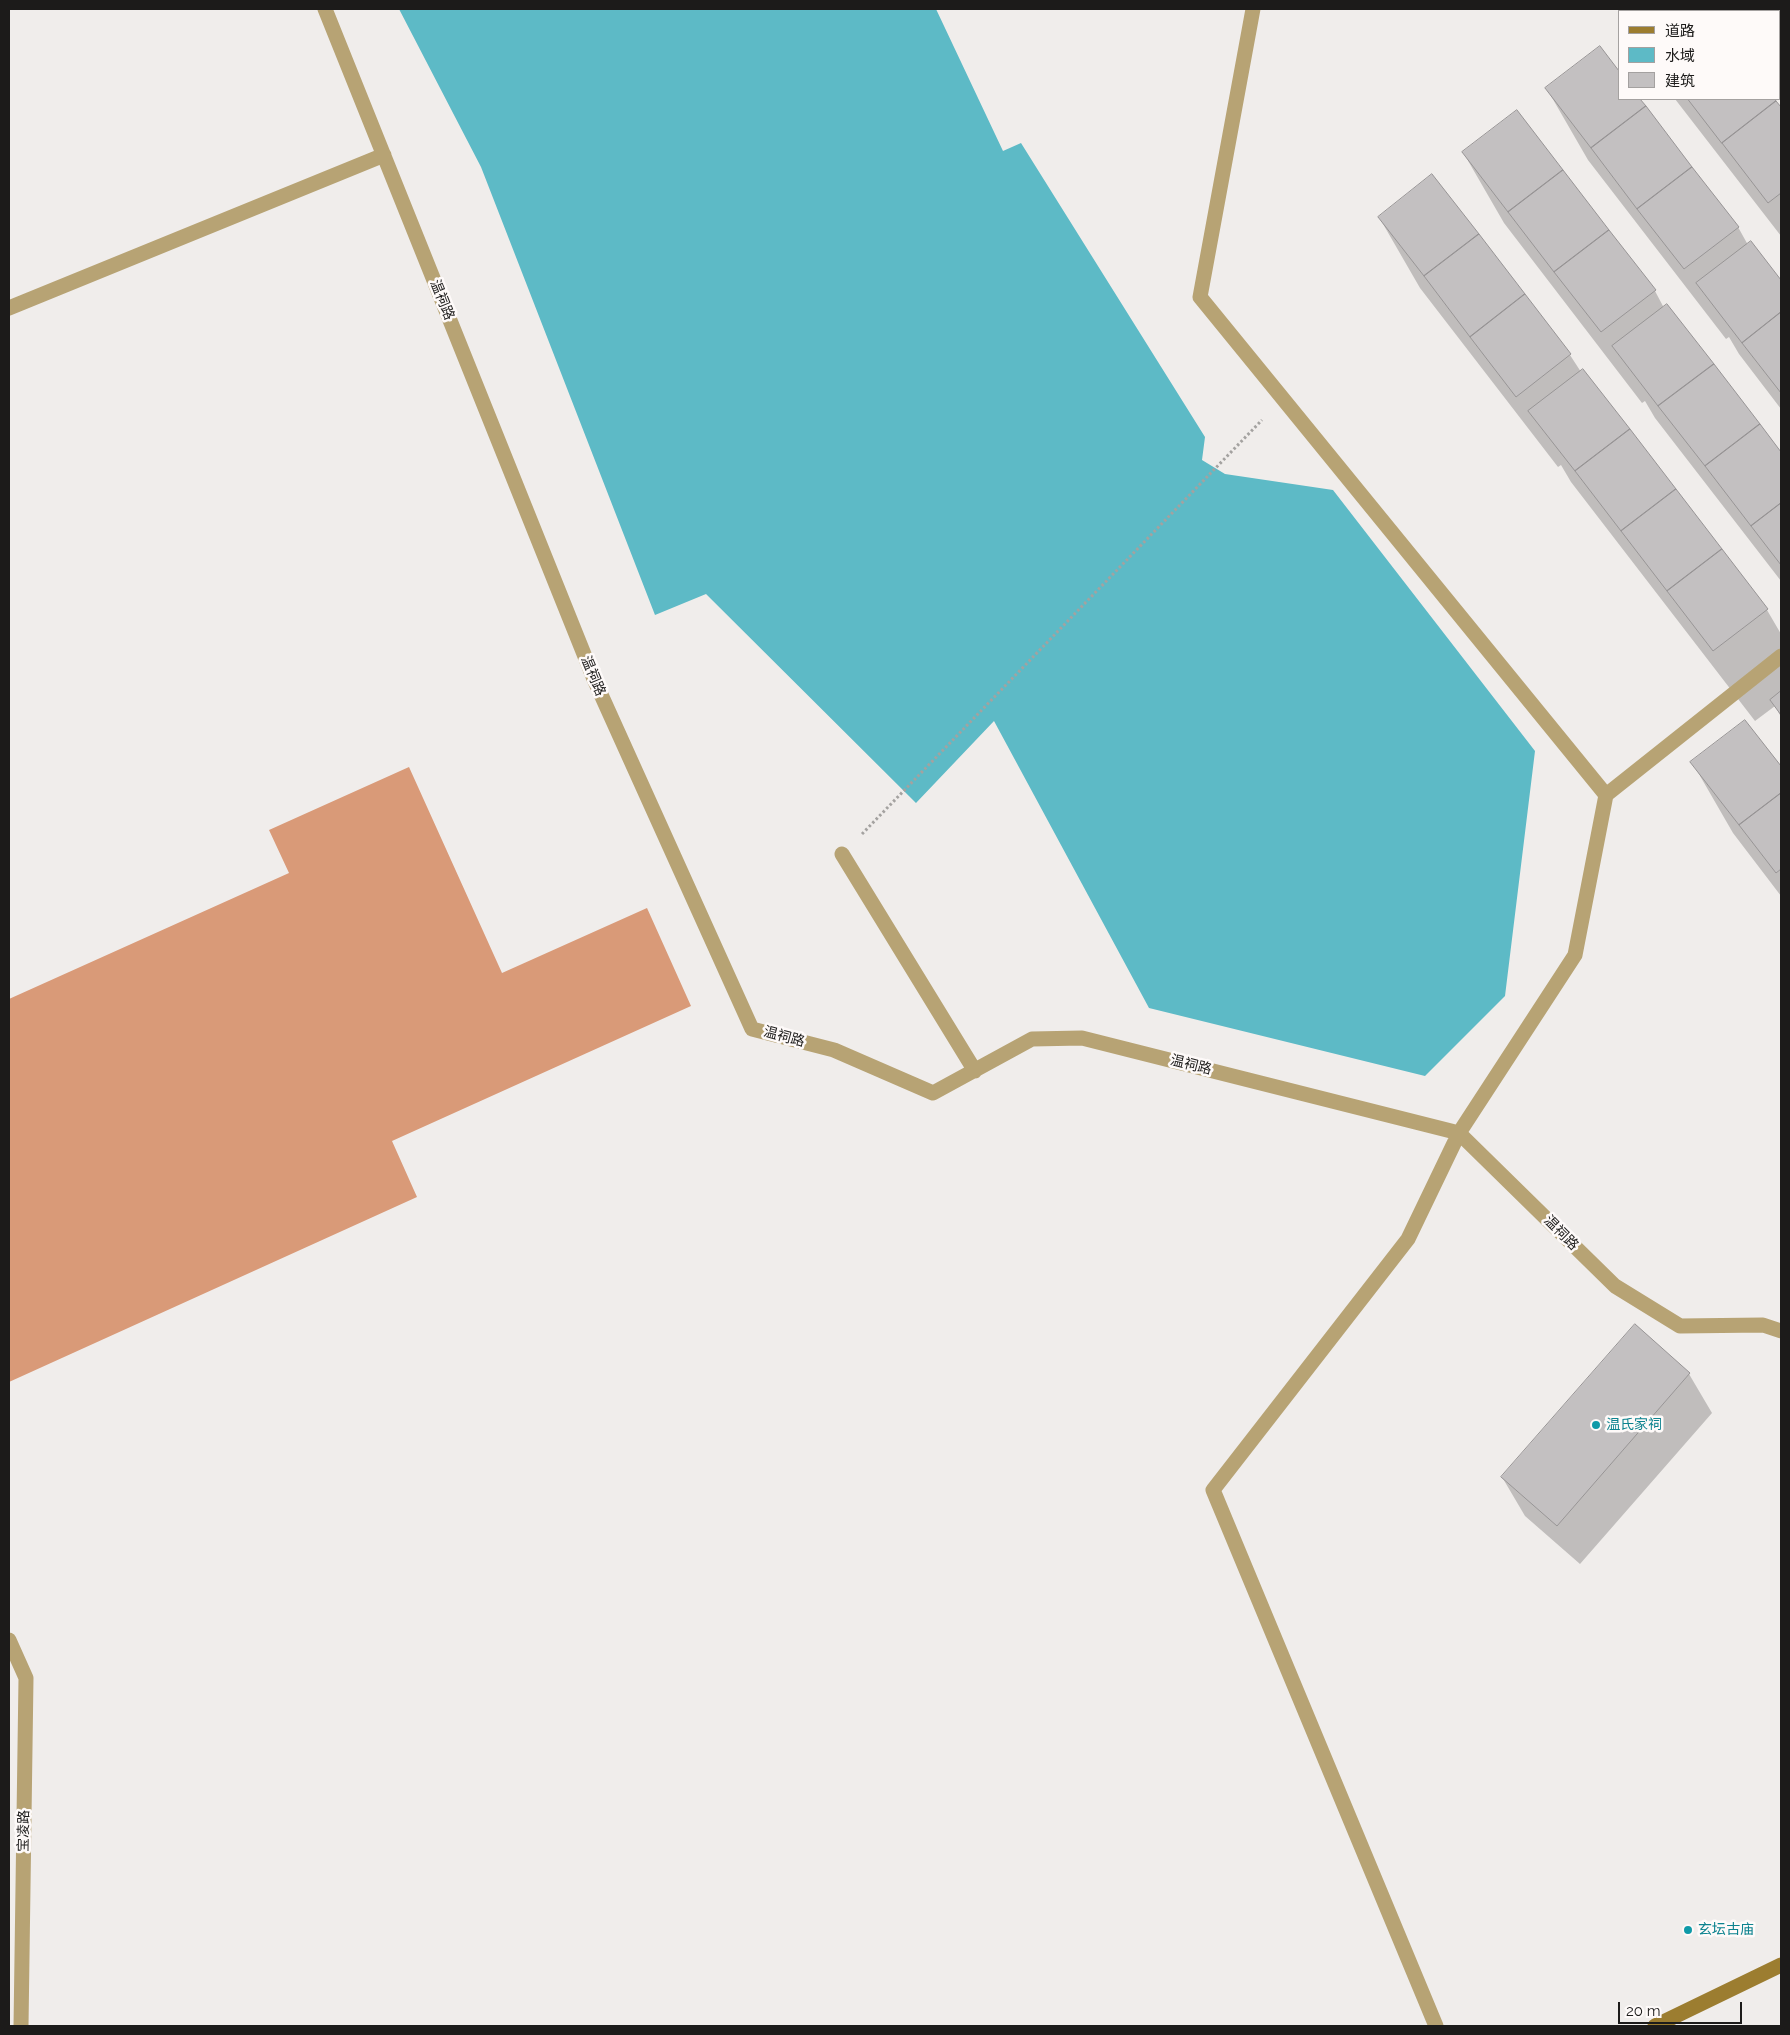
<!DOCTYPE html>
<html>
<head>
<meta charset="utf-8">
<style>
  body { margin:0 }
  #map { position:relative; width:1790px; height:2035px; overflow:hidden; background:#f0edeb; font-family:Raleway,"Noto Sans SC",sans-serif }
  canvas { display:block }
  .frame { position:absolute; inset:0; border:10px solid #1c1b1a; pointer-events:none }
  .legend { position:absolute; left:1618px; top:10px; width:162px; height:90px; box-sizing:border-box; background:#fefaf9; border:1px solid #a4a1a0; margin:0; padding:6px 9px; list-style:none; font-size:15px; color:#1c1b1a }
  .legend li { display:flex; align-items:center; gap:10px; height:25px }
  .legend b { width:25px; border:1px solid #a4a1a0 }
  .scale { position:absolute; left:1618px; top:2002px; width:124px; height:22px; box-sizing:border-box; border:2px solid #1c1b1a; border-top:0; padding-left:6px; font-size:15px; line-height:18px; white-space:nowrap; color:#1c1b1a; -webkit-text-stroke:4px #fefaf9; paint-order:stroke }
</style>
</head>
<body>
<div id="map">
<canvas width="1790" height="2035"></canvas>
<div class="frame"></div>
<ul class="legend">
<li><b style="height:6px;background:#9c7d30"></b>道路</li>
<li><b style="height:14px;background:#5dbac6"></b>水域</li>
<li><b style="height:14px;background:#c3c0c1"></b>建筑</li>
</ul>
<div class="scale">20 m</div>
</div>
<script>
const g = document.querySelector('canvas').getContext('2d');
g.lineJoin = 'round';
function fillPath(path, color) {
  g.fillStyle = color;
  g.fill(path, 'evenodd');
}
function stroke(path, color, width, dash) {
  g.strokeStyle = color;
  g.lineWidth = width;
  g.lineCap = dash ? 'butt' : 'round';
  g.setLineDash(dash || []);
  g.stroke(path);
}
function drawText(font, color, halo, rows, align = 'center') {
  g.font = font + ' Raleway,"Noto Sans SC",sans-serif';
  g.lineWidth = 5;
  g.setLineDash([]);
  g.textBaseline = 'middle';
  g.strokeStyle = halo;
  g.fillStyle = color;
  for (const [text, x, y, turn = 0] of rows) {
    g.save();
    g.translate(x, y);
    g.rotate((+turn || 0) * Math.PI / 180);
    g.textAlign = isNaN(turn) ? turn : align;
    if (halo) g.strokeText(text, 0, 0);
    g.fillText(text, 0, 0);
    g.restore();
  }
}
fillPath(new Path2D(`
  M409,767L502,973L647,908L691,1006L392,1141L417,1197L9,1382V999L289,873L269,830Z`), '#d99a78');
fillPath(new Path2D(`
  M399,9H936L1003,151L1021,143L1205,437L1202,460L1225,474L1333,490L1535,751L1505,996L1425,1076L1149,1008L994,721L916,803L706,594L655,615L481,167Z`), '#5dbac6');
fillPath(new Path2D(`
  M1649,9H1704L1706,11H1646Z
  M1743,9H1781V63L1779,60V11H1745Z
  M1547,89L1619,99H1639L1738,227L1748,245L1751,242L1781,282V409L1739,354L1729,337L1726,339L1588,160Z
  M1675,99H1773L1781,109V236Z
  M1463,152L1655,291L1664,308L1667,306L1781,454V581L1655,418L1645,401L1642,403L1504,223Z
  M1432,176L1570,355L1581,372L1583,370L1767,610L1781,634V717L1775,706L1755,721L1571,482L1561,465L1558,467L1420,288L1379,217Z
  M1745,721L1781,768V896L1733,833L1692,762Z
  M1635,1326L1689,1374L1712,1413L1580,1564L1525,1516L1502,1477Z`), '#0003');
const building = new Path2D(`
  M1647,9H1706L1708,11H1644Z
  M1752,9H1773L1769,11H1753Z
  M1773,9H1781V47L1779,44V11H1769Z
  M1600,46L1619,71V99H1640L1646,106L1591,148L1545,88Z
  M1688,99H1775L1776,101L1722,143Z
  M1776,101L1781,107V193L1768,203L1722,143Z
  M1646,106L1692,167L1637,209L1591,148Z
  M1517,110L1563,170L1508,212L1462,152Z
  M1692,167L1739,227L1684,269L1637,209Z
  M1563,170L1609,230L1554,272L1508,212Z
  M1432,174L1479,234L1424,276L1378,217Z
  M1609,230L1656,290L1601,332L1554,272Z
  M1479,234L1525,294L1470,337L1424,276Z
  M1751,241L1781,280V312L1742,343L1696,283Z
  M1525,294L1571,354L1516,397L1470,337Z
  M1667,304L1714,364L1658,406L1612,346Z
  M1781,312V393L1742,343Z
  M1714,364L1760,424L1705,466L1658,406Z
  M1583,369L1630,429L1575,471L1528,411Z
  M1760,424L1781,452V503L1751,526L1705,466Z
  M1630,429L1676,489L1621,531L1575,471Z
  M1676,489L1722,549L1667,591L1621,531Z
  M1781,503V565L1751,526Z
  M1722,549L1768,609L1713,651L1667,591Z
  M1781,691V715L1770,700Z
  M1745,720L1781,766V793L1739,825L1690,762Z
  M1781,793V869L1776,873L1739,825Z
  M1635,1324L1690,1373L1557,1526L1501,1477Z`);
fillPath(building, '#c3c0c1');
stroke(building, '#979495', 1);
stroke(new Path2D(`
  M862,834L1262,420`), '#a4a2a0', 3, [2.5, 2.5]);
stroke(new Path2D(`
  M325,9L594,679L752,1029L834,1050L933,1093L1032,1039L1082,1038L1459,1133L1615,1286L1680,1326L1763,1325L1781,1331
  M1253,9L1200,297L1606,795
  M9,308L384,155
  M842,854L975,1071
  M1436,2026L1213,1490L1408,1239L1459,1133L1575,955L1606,795L1781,656`), '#b7a374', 15);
stroke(new Path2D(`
  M9,1640L26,1678L21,2026`), '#b7a374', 15);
stroke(new Path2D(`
  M1655,2026L1781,1965`), '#9c7d30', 15);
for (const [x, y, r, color] of [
  [1596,1425,5,"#0f9aa8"],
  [1688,1930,5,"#0f9aa8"]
]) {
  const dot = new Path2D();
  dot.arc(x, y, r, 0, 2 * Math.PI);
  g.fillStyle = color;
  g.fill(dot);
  stroke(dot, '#fefaf9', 2);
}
drawText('14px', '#1c1b1a', '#fefaf9', [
  ["温祠路",442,300,68],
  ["温祠路",593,676,67],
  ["温祠路",784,1037,15],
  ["温祠路",1191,1065,14],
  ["温祠路",1561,1233,45],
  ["宝凌路",24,1831,-89]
]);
drawText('14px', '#0d838f', '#fefaf9', [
  ["温氏家祠",1606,1425],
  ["玄坛古庙",1698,1930]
], 'left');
</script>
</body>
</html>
